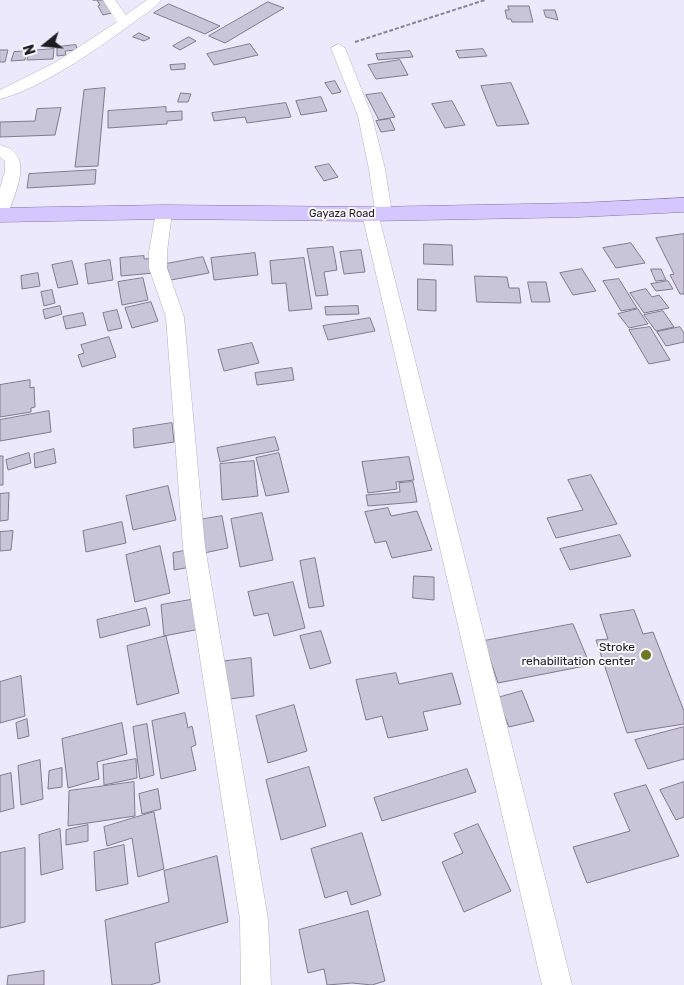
<!DOCTYPE html>
<html>
<head>
<meta charset="utf-8">
<style>
  body { margin:0 }
  #map { position:relative; width:684px; height:985px; overflow:hidden; background:#ede9fc; font-family:Rubik,sans-serif }
  canvas { display:block }
  .north { position:absolute; left:20px; top:20px; width:50px; height:50px; -webkit-text-stroke:4px #f9f8fc; paint-order:stroke; rotate:253deg; font-size:14px; font-weight:700; line-height:20px; text-align:center; color:#1e1c23 }
  .north::after { content:''; display:block; margin:auto; width:18px; height:22px; background:#1e1c23; clip-path:polygon(50% 0,100% 100%,50% 72%,0 100%) }
</style>
</head>
<body>
<div id="map">
<canvas width="684" height="985"></canvas>
<div class="north">N</div>
</div>
<script>
const g = document.querySelector('canvas').getContext('2d');
g.lineJoin = 'round';
function fillPath(path, color) {
  g.fillStyle = color;
  g.fill(path, 'evenodd');
}
function stroke(path, color, width, dash) {
  g.strokeStyle = color;
  g.lineWidth = width;
  g.lineCap = dash ? 'butt' : 'round';
  g.setLineDash(dash || []);
  g.stroke(path);
}
function drawText(font, color, halo, rows, align = 'center') {
  g.font = font + ' Rubik,sans-serif';
  g.lineWidth = 4;
  g.setLineDash([]);
  g.textBaseline = 'middle';
  g.strokeStyle = halo;
  g.fillStyle = color;
  for (const [text, x, y, turn = 0] of rows) {
    g.save();
    g.translate(x, y);
    g.rotate((+turn || 0) * Math.PI / 180);
    g.textAlign = isNaN(turn) ? turn : align;
    if (halo) g.strokeText(text, 0, 0);
    g.fillText(text, 0, 0);
    g.restore();
  }
}
const building = new Path2D(`
  M93,0H108L116,12L103,15L98,6L100,5L97,0Z
  M268,2L284,8L225,43L209,36Z
  M169,4L220,26L205,34L154,13Z
  M508,6H529L533,22H512L511,19H507L505,10H509Z
  M544,10H555L558,20L546,17Z
  M139,33L150,38L144,41L133,37Z
  M189,37L196,41L180,50L173,46Z
  M250,44L258,55L214,65L207,54Z
  M76,45L77,50L65,51L66,55L57,56V47Z
  M54,49L53,59L27,60L29,51Z
  M483,49L487,56L459,58L456,51Z
  M0,50H8L5,62H0Z
  M27,51L25,60L11,61L14,52Z
  M410,51L413,57L378,60L376,54Z
  M400,60L408,75L376,79L368,65Z
  M185,64V69L171,70L170,65Z
  M335,81L341,92L332,94L325,83Z
  M511,83L529,124L497,126L481,86Z
  M105,88L98,166L75,167L84,90Z
  M181,93L191,94L188,102H178Z
  M382,93L395,117L379,120L366,95Z
  M321,97L327,111L301,115L296,101Z
  M452,101L465,125L445,128L432,104Z
  M286,103L291,117L247,123L245,117L214,121L212,113Z
  M166,107V112L182,111V120L167,121V124L108,128V111Z
  M61,108L55,135L0,137V122L35,121L37,109Z
  M390,119L395,130L381,132L376,121Z
  M329,164L338,177L324,181L315,167Z
  M96,170L95,184L27,188L29,174Z
  M684,234V294H680L670,275L674,274L656,238Z
  M631,243L645,263L616,268L603,248Z
  M424,244L452,245L453,265L424,264Z
  M333,247L337,270L324,272L328,295L316,296L307,249Z
  M361,250L365,272L344,274L340,252Z
  M255,253L258,275L214,280L211,258Z
  M144,256V259L154,258V273L121,276L120,258Z
  M203,257L209,273L171,280L166,264Z
  M304,258L312,309L289,311L286,283L272,284L270,261Z
  M110,260L113,280L88,284L85,264Z
  M72,261L78,284L58,288L52,265Z
  M582,269L596,291L573,295L560,273Z
  M651,269H661L666,280L656,281Z
  M38,273L40,286L22,289L21,276Z
  M475,276L507,277L509,288H519L521,303L477,302Z
  M143,278L148,300L122,305L118,282Z
  M418,279L436,280V311L418,310Z
  M619,279L637,308L621,311L603,281Z
  M668,281L673,289L656,291L651,284Z
  M528,282H546L550,302H532Z
  M646,289L652,297L659,295L669,308L644,313L630,293Z
  M52,290L55,303L44,306L41,292Z
  M151,302L158,321L132,328L125,308Z
  M60,306L62,314L45,319L43,310Z
  M358,306L359,314L326,315L325,307Z
  M638,309L648,324L629,328L618,314Z
  M117,310L122,328L108,331L103,313Z
  M663,311L674,327L656,331L644,315Z
  M83,313L86,325L66,329L63,317Z
  M370,318L375,331L328,340L323,326Z
  M650,327L670,360L649,364L629,330Z
  M680,327L684,333V342L666,346L657,332Z
  M109,337L116,357L82,367L78,355L84,353L81,345Z
  M252,343L259,363L224,371L218,350Z
  M292,368L294,380L257,385L255,373Z
  M30,380V388L34,387L35,407L31,408V412L0,417V385Z
  M49,411L51,432L0,441V420Z
  M172,423L174,442L134,448L133,429Z
  M275,437L279,450L220,462L217,448Z
  M54,449L56,463L35,468L34,454Z
  M29,453L31,463L8,470L6,460Z
  M279,453L289,492L266,496L256,458Z
  M0,456H3V485H0Z
  M409,457L414,480L396,482L397,489L368,493L362,462Z
  M254,461L258,496L222,500L220,464Z
  M591,475L617,524L556,538L547,518L583,510L568,480Z
  M413,482L417,502L368,506L366,495L400,492L399,483Z
  M168,486L176,520L133,530L126,496Z
  M9,493L8,520L0,521V494Z
  M388,508L391,516L417,511L432,550L392,558L386,541L375,543L365,512Z
  M262,513L273,560L240,567L231,519Z
  M222,516L228,548L204,553L198,520Z
  M122,522L126,543L86,552L83,531Z
  M13,531L11,550L0,551V532Z
  M620,535L631,556L570,570L560,549Z
  M160,546L170,593L135,602L126,555Z
  M189,550L191,567L174,570L173,553Z
  M315,558L324,606L309,608L300,561Z
  M414,576L434,577V600L413,598Z
  M293,582L305,628L274,636L268,613L254,616L248,592Z
  M196,599L200,629L164,636L161,605Z
  M146,608L150,625L100,638L97,620Z
  M634,610L643,634L653,632L684,711V724L627,733L596,640L608,639L600,615Z
  M573,624L590,665L498,683L484,641Z
  M321,631L331,663L310,669L300,636Z
  M166,636L179,693L137,705L127,646Z
  M251,658L254,696L221,700L219,662Z
  M396,673L399,684L452,673L461,704L423,712L428,730L388,738L382,716L366,720L356,680Z
  M21,676L25,716L0,723V682Z
  M522,691L534,721L509,727L497,698Z
  M294,705L307,751L268,763L256,716Z
  M185,713L188,728L192,726L196,745L191,747L196,770L161,779L152,721Z
  M27,719L29,736L18,739L16,723Z
  M122,723L127,754L97,762L99,779L68,788L62,739Z
  M147,724L154,775L140,779L133,727Z
  M684,727V759L648,769L635,740Z
  M136,759L137,778L104,785L103,765Z
  M40,760L43,799L21,805L18,766Z
  M309,767L326,826L281,840L266,780Z
  M62,768V787L48,789L49,771Z
  M467,769L476,792L382,821L374,798Z
  M11,773L14,808L0,812V776Z
  M134,782L135,816L68,826L69,791Z
  M684,782V817L676,820L660,790Z
  M646,785L679,856L587,883L573,847L630,831L614,794Z
  M158,789L161,809L142,814L139,794Z
  M154,812L164,869L138,877L132,838L107,846L104,827Z
  M478,824L511,891L464,912L442,862L463,853L454,834Z
  M88,825V841L66,845V830Z
  M60,829L63,869L41,875L39,835Z
  M362,833L381,895L351,905L347,891L325,898L311,849Z
  M124,845L128,884L96,891L94,852Z
  M25,848V922L0,928V853Z
  M217,856L228,922L155,943L160,982L150,985H112L105,920L169,902L164,871Z
  M368,911L385,981L372,985L352,983L327,985L324,969L308,973L299,930Z
  M44,971V985H7L8,976Z`);
fillPath(building, '#c9c5d8');
stroke(building, '#7f7b8d', 1);
const street = new Path2D(`
  M103,0H115L126,15L147,0H161C155,9 143,15 134,22C100,47 41,89 0,99V90L56,62L117,22Z
  M338,44L345,48L372,116L385,169L392,213L390,217H379L572,985H542L362,214L364,210H375L369,169L358,116L331,48Z
  M0,145C36,154 15,191 8,215L6,219L0,220V188L5,171V161L0,157Z
  M164,207L170,208L172,212L167,252V268L184,317L205,547L268,919L271,985H241L240,919L183,547L166,317L149,268V252L156,212L158,208Z`);
const primary = new Path2D(`
  M684,198V212L579,217L370,221L164,219L0,222V208L164,205L370,207L579,203Z`);
stroke(street, '#b5b0c3', 1);
stroke(primary, '#8372b0', 1);
stroke(new Path2D(`
  M355,42L485,0`), '#888592', 2, [4, 2]);
fillPath(street, '#fff');
fillPath(primary, '#d5c6fd');
for (const [x, y, r, color] of [
  [646,655,6,"#6e7823"]
]) {
  const dot = new Path2D();
  dot.arc(x, y, r, 0, 2 * Math.PI);
  g.fillStyle = color;
  g.fill(dot);
  stroke(dot, '#f9f8fc', 2);
}
drawText('11px', '#1e1c23', '#f9f8fc', [
  ["Gayaza Road",342,214]
]);
drawText('12px', '#1e1c23', '#f9f8fc', [
  ["Stroke",635,648],
  ["rehabilitation center",635,662]
], 'right');
</script>
</body>
</html>
